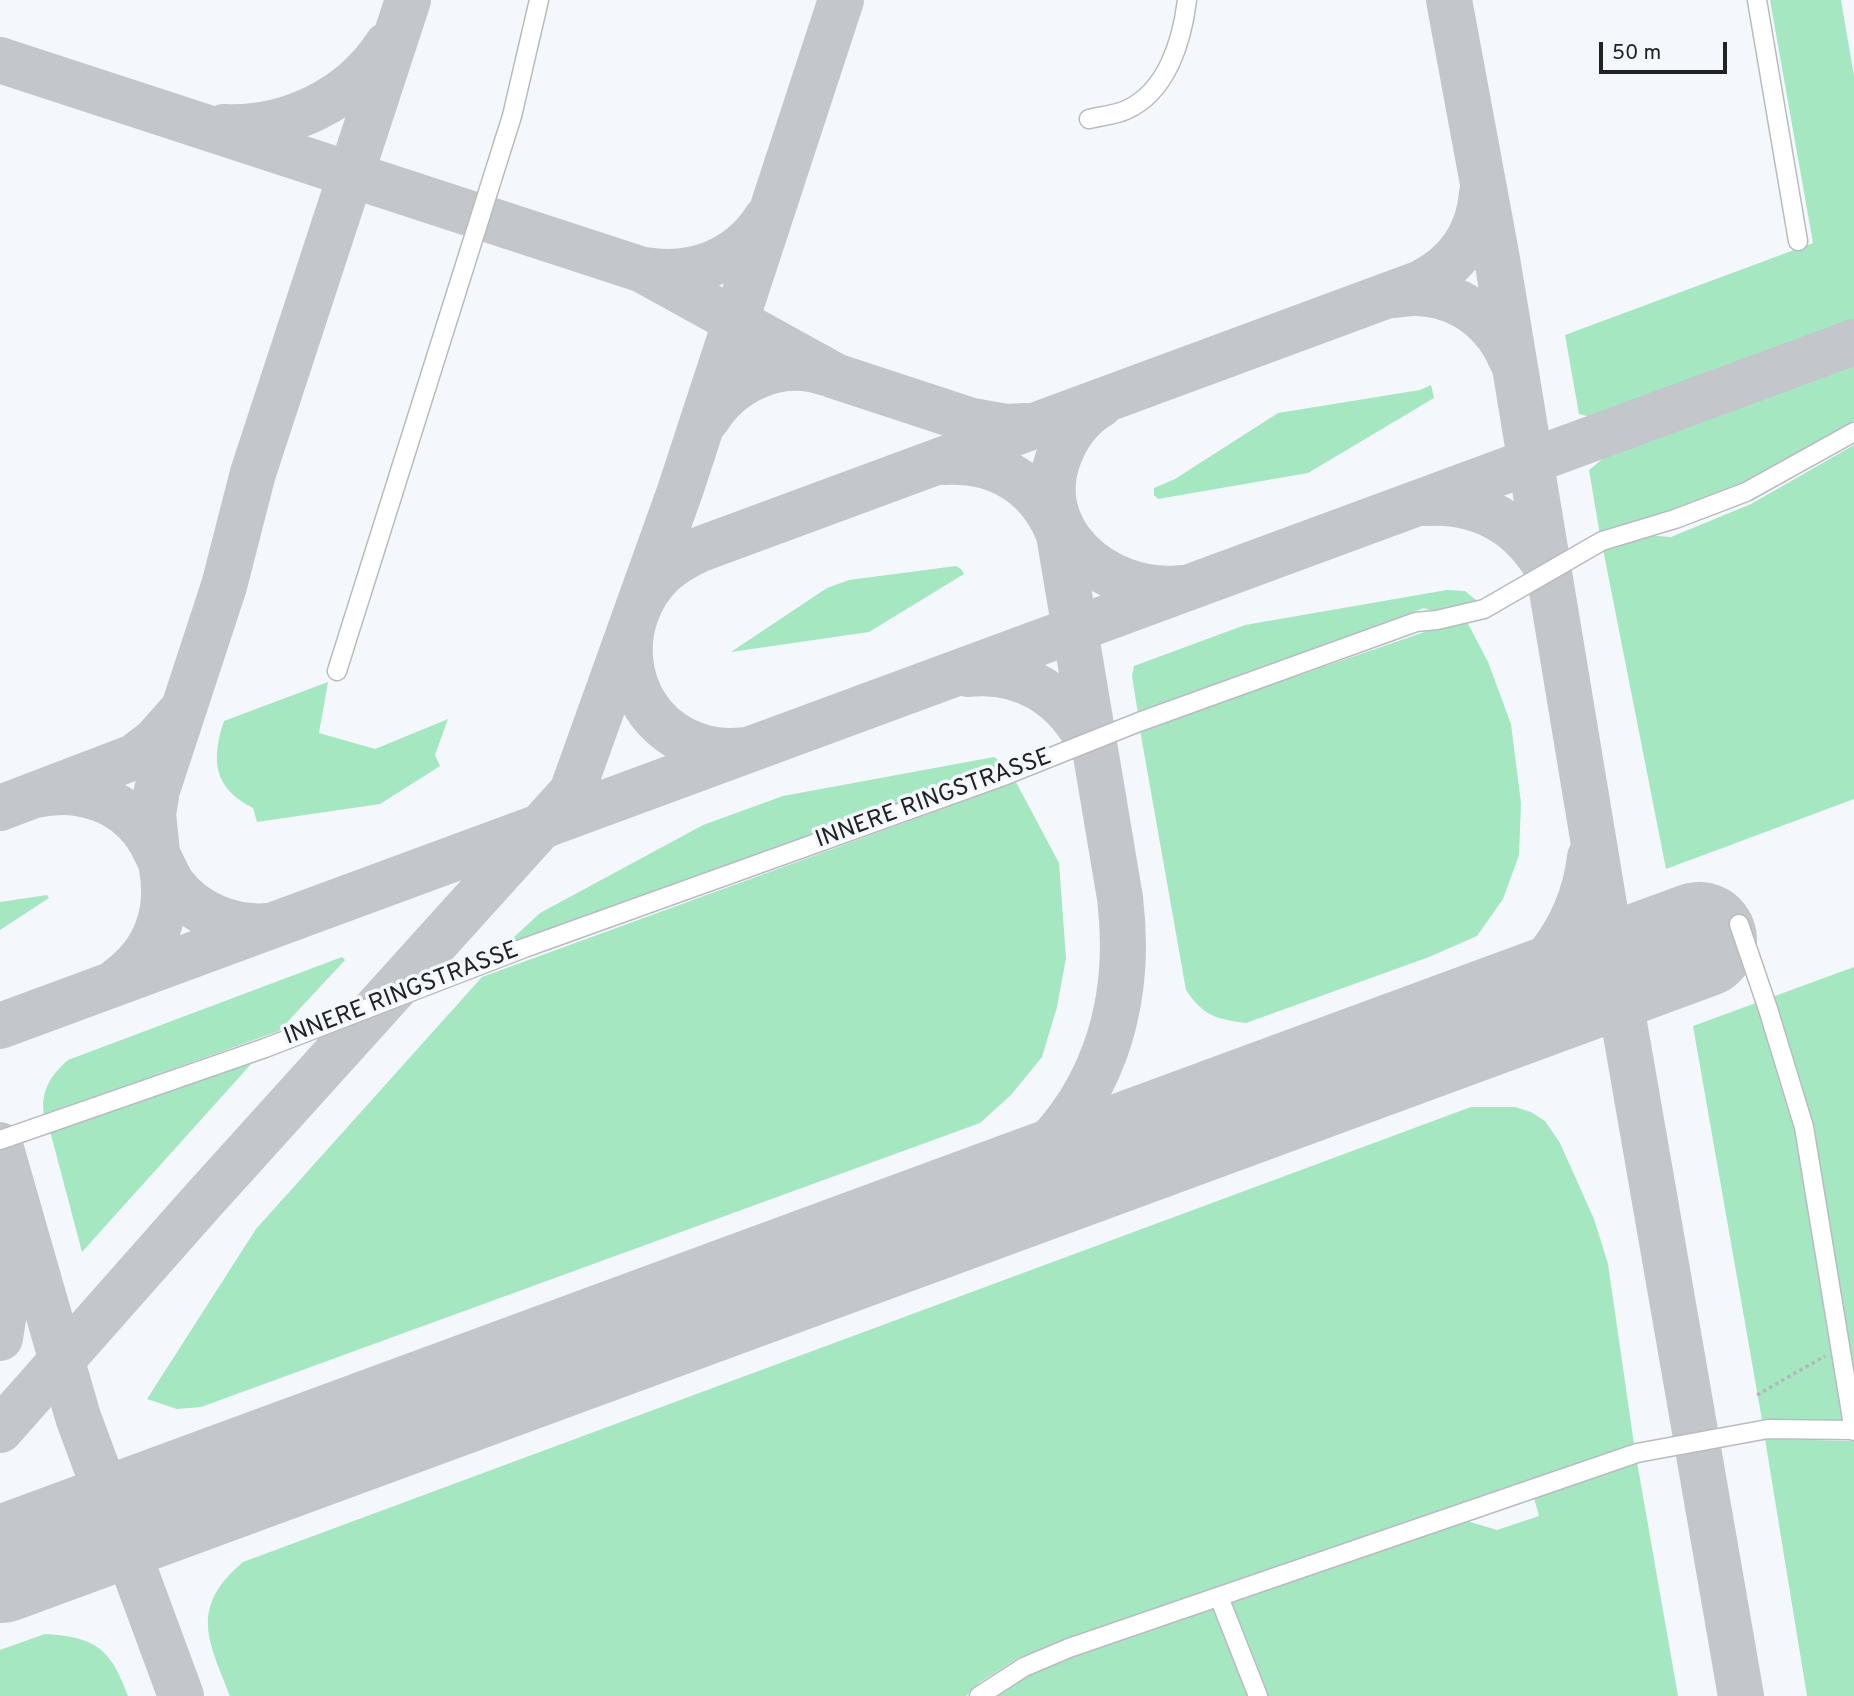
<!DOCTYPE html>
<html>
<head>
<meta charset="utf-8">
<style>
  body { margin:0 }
  #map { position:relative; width:1854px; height:1696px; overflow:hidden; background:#f4f7fc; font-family:Overpass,sans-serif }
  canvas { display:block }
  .scale { position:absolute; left:1599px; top:42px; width:128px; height:32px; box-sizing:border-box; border:4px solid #212224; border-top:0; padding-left:9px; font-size:21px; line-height:24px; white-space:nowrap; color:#212224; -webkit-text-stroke:5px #f4f7fc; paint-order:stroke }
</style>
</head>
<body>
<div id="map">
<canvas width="1854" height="1696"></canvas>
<div class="scale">50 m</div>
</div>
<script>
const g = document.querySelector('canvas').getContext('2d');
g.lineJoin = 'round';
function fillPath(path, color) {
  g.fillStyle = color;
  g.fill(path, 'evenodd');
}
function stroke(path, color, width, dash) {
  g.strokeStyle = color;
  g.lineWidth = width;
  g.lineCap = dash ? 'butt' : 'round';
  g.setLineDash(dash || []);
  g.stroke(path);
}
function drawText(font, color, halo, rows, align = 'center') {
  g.font = font + ' Overpass,sans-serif';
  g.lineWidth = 7;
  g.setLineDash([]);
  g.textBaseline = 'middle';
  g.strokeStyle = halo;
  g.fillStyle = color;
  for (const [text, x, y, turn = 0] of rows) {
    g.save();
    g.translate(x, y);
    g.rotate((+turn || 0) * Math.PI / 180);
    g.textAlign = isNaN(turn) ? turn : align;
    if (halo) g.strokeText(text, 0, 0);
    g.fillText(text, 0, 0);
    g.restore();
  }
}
fillPath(new Path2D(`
  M1770,0H1841L1854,76V319L1789,348L1606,416L1595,418L1579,414L1565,335L1813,243Z
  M1854,357V421L1741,483L1648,521L1600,535L1589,470L1611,452L1642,438Z
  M1431,385L1434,398L1308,473L1158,499L1154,495V488L1175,479L1278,413L1420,390Z
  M1854,445V799L1666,869L1603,549L1644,535L1671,537L1751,504Z
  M956,566L961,569L964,574L869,632L731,652L827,588L849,580Z
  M1447,590L1465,591L1477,601L1438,613L1424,608L1138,714L1132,676L1134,666L1245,625Z
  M1465,618L1488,662L1511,724L1521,803L1519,855L1503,899L1477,936L1429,957L1246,1023C1216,1019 1203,1016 1186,990L1140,730Z
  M328,682L319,733L375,749L448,719L435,755L440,766L380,804L257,822L253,808C213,788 211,760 224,721Z
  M994,757L1005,765L514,943L513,938L540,913L703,825L783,796Z
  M1016,782L1059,863L1066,958L1057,1007L1042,1057L1011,1095L980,1123L201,1407L177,1409L147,1399L256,1229L482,977Z
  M47,895L49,898L0,930V902Z
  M342,957L345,960L279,1031L44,1115C40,1091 51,1075 68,1060Z
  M1854,967V1421L1762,1420L1693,1026Z
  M252,1063L82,1252L50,1131Z
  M1471,1107H1515L1531,1112L1545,1121L1560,1143L1594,1219L1608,1264L1634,1444L1020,1657L979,1683L966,1696H230C208,1639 189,1608 243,1562Z
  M1765,1439L1854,1441V1696H1807Z
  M1637,1462L1678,1696H992L1028,1673L1072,1657L1467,1521L1497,1530L1539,1516L1534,1498Z
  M45,1634C96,1637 111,1649 128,1696H0V1650Z`), '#a5e7c1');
stroke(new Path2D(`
  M1449,0L1497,259L1615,971L1741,1696
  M0,60L643,270L835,376L972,421L1006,427L1025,426
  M224,127C288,130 352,99 387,45
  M644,270C693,278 739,261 766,219
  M1395,295C1445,285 1492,313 1511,359
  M1100,405C1083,415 1070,431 1062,449C1025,528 1104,596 1180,588
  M707,419C731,380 780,357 826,373
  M944,462C996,459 1038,483 1058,532
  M1426,503C1480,500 1522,524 1548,570
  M968,674C1023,668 1066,696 1090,744
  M745,750C723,753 701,749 682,739C620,706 613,621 662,573C673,563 685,556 698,550L1421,283C1457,265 1479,234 1482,193
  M35,795C80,785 127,800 151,842C159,856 164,871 173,885C195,914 232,929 268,926
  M0,808L134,757L155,741L178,715
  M157,852L153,814L157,790L224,586L253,473L408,0
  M118,980C157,952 171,910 161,863
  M0,1026L1854,342
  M1447,1032C1521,1002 1581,939 1590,857
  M0,1145L78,1417L181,1696
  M923,1225C955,1210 988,1195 1016,1173C1103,1105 1133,1004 1120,898L1054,505
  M0,1338L7,1294L10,1232
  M0,1430L198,1206L572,792L680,491L841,0`), '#c3c6ca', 46);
stroke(new Path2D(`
  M0,1565L1699,940`), '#c3c6ca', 116);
const minor = new Path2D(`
  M1757,0L1798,241
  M1089,119C1101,116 1115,115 1126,110C1167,92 1182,41 1187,0
  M337,671L512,116L539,0
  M1739,924L1768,1009L1804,1127L1854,1431
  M0,1140L265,1048L527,947L1006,775L1139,722L1416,622L1437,620L1484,609L1602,541L1675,519L1746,492L1854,432
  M1219,1597L1258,1696
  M979,1696L1024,1667L1069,1648L1637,1453L1768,1429L1854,1430`);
stroke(minor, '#b8bcc0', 21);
stroke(new Path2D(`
  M1757,1395L1825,1356`), '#b4b7bb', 3.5, [3.5, 3.5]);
stroke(minor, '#fff', 18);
drawText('24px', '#212224', '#f4f7fc', [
  ["INNERE RINGSTRASSE",934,800,-20],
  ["INNERE RINGSTRASSE",402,995,-21]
]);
</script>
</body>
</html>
